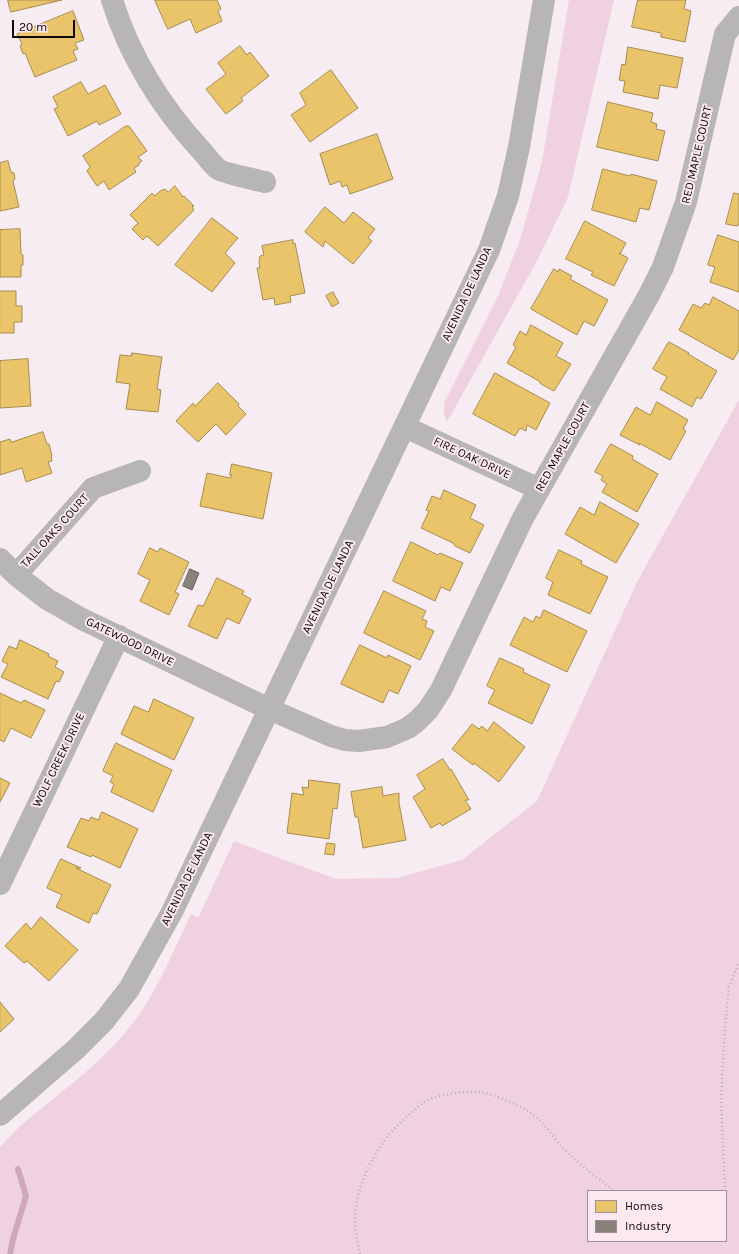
<!DOCTYPE html>
<html>
<head>
<meta charset="utf-8">
<style>
  body { margin:0 }
  #map { position:relative; width:739px; height:1254px; overflow:hidden; background:#f7ecf1; font-family:Karla,sans-serif }
  canvas { display:block }
  .legend { position:absolute; left:587px; top:1190px; width:140px; height:52px; box-sizing:border-box; background:#fbe8f0; border:1px solid #9d8f95; margin:0; padding:5px 7px; list-style:none; font-size:12px; color:#0f090c }
  .legend li { display:flex; align-items:center; gap:8px; height:20px }
  .legend b { width:20px; border:1px solid #9d8f95 }
  .scale { position:absolute; left:12px; top:20px; width:63px; height:18px; box-sizing:border-box; border:2px solid #0f090c; border-top:0; padding-left:5px; font-size:12px; line-height:14px; white-space:nowrap; color:#0f090c; -webkit-text-stroke:3px #fbe8f0; paint-order:stroke }
</style>
</head>
<body>
<div id="map">
<canvas width="739" height="1254"></canvas>
<ul class="legend">
<li><b style="height:11px;background:#e9c46a"></b>Homes</li>
<li><b style="height:11px;background:#8a817c"></b>Industry</li>
</ul>
<div class="scale">20 m</div>
</div>
<script>
const g = document.querySelector('canvas').getContext('2d');
g.lineJoin = 'round';
function fillPath(path, color) {
  g.fillStyle = color;
  g.fill(path, 'evenodd');
}
function stroke(path, color, width, dash) {
  g.strokeStyle = color;
  g.lineWidth = width;
  g.lineCap = dash ? 'butt' : 'round';
  g.setLineDash(dash || []);
  g.stroke(path);
}
function drawText(font, color, halo, rows, align = 'center') {
  g.font = font + ' Karla,sans-serif';
  g.lineWidth = 4;
  g.setLineDash([]);
  g.textBaseline = 'middle';
  g.strokeStyle = halo;
  g.fillStyle = color;
  for (const [text, x, y, turn = 0] of rows) {
    g.save();
    g.translate(x, y);
    g.rotate((+turn || 0) * Math.PI / 180);
    g.textAlign = isNaN(turn) ? turn : align;
    if (halo) g.strokeText(text, 0, 0);
    g.fillText(text, 0, 0);
    g.restore();
  }
}
fillPath(new Path2D(`
  M569,0H614L568,197L538,259L447,422L444,413V403L498,296L520,240L542,162Z
  M739,400V1254H0V1147C8,1139 15,1130 24,1123C55,1096 90,1072 118,1041C152,1005 170,958 191,914L198,918L234,841L336,879L396,878L462,860L537,801L638,580ZM588,1191H726V1241H588Z`), '#efd1df');
const homes = new Path2D(`
  M8,0H62L11,12Z
  M155,0H217L221,9L218,11L222,21L196,33L190,19L168,29Z
  M638,0H686L684,9L691,11L685,42L661,37V33L632,27Z
  M73,11L84,40L75,43L78,49L73,51L77,60L35,77L25,53L23,54L20,46L22,44L17,34Z
  M240,46L247,55L250,52L269,76L241,98L243,101L226,114L206,89L226,74L218,63Z
  M628,47L683,58L677,88L660,85L658,99L623,92L625,81L619,80L622,64L625,65Z
  M331,70L358,108L310,142L291,115L306,105L300,93Z
  M81,82L88,94L105,85L121,114L99,125L97,121L68,136L54,109L58,107L53,97Z
  M608,102L653,113L651,122L657,124L656,129L665,131L658,161L597,147Z
  M126,126H129L147,151L138,157L142,161L139,163V165L134,168L136,172L109,190L104,181L97,186L87,171L90,167L83,156Z
  M377,134L393,179L350,194L347,185L342,187L340,181L330,185L320,154Z
  M8,161L11,172L14,173L15,179L13,181L19,207L0,211V163Z
  M603,169L630,176L631,174L657,181L649,210L640,208L636,222L592,210Z
  M175,186L183,197L184,196L194,206H192L194,210L158,246L147,236L143,240L132,229L138,223L130,215L152,193L155,196L160,191L165,189L168,192Z
  M734,193L739,194V225H737V226L726,224Z
  M325,207L344,223L353,212L375,229L368,238L372,241L353,264L325,241L323,247L305,232Z
  M212,218L238,238L225,253L235,263L212,292L175,265Z
  M585,221L626,243L620,254L619,253L628,258L614,286L591,275L593,272L566,259Z
  M20,229L21,254L23,255V265H21V277H0V230Z
  M718,235L739,242V292L710,282L715,267L708,265Z
  M293,240V244L295,243L305,293L290,296L291,302L275,305L274,298L263,300L257,268H260L259,262L260,256L264,255L262,246Z
  M554,269L558,272L559,269L572,276L570,279L608,300L594,326L584,321L577,335L531,309Z
  M0,291H16V306H22V322H14V333H0Z
  M333,292L339,303L332,307L326,296Z
  M713,297L739,311V350L733,360L679,330L693,304L701,308L705,303L709,305Z
  M531,325L563,343L556,356L571,364L554,391L541,384L539,381L507,363L516,347L513,345L520,331L526,335Z
  M669,342L689,353L688,354L717,371L701,399L697,397L692,407L660,389L667,377L653,369Z
  M132,353L162,357L157,389L161,390L158,412L126,409L130,384L116,382L120,355L131,356Z
  M28,359L31,406L0,408V361Z
  M495,373L550,403L536,430L527,425L526,431L520,428L515,436L473,414Z
  M218,383L239,404L238,406L246,414L226,435L216,424L198,442L176,421L193,403L195,406Z
  M657,402L688,420L683,429L686,431L670,460L639,443L640,445L620,435L636,407L650,415Z
  M43,432L47,444H49L52,456H51L52,461L48,462L52,473L26,482L22,468L0,475V442L10,439L11,442Z
  M611,444L633,456L632,459L658,474L637,512L602,492L607,484L601,480L603,476L595,472Z
  M232,464L272,473L263,519L200,506L207,473L230,478L232,475H230Z
  M444,490L476,505L470,518L484,525L470,553L455,546L453,543L421,528L429,511L426,510L432,496L440,499Z
  M600,502L639,524L616,563L565,534L580,507L594,515Z
  M411,542L438,555L440,553L463,563L450,591L441,587L435,601L393,581Z
  M150,548L158,552L160,548L189,562L175,592L179,594L169,615L140,601L150,580L138,574Z
  M559,550L582,561L581,564L608,577L590,614L548,595L553,582L546,578Z
  M217,578L244,591L242,594L251,599L239,624L227,618L217,639L188,626L198,605L203,606Z
  M384,591L426,611L422,619L427,621L425,627L434,631L420,660L364,633Z
  M544,610L587,631L567,672L510,645L524,617L533,622L536,616L540,618Z
  M20,640L49,654L48,656L58,661L55,667L64,672L59,682L56,681L48,699L1,677L8,664L2,661L9,646L16,649Z
  M360,645L387,658L388,655L411,666L398,694L389,690L383,703L341,684Z
  M500,658L524,669L523,672L550,685L532,724L488,703L495,690L487,686Z
  M0,693L21,703L24,700L45,710L31,738L11,728L4,742L0,740Z
  M154,699L194,718L174,760L121,734L134,706L148,712Z
  M494,722L525,747L499,782L474,763L473,765L452,749L472,724L479,729L482,726L487,731Z
  M116,743L172,770L153,812L111,792L114,784L110,782L113,776L103,771Z
  M443,759L450,770L451,769L469,800H465L471,809L442,826L440,823L431,828L413,797L425,789L417,775Z
  M0,778L10,783L0,802Z
  M309,780L340,784L337,809L333,808L329,839L287,833L292,793L304,795L302,787L308,788Z
  M382,787L383,796L399,793V803L406,840L363,848L358,817H355L351,792Z
  M102,812L138,829L120,868L92,855L91,857L67,847L81,818L89,821L91,817L98,820Z
  M327,843L335,844L334,855L325,854Z
  M61,859L81,868H76L111,885L97,914L93,913L89,923L56,907L62,895L47,888Z
  M41,917L78,950L49,981L27,961L24,963L5,946L26,923L31,929Z
  M0,1002L14,1019L0,1032Z`);
fillPath(homes, '#e9c46a');
stroke(homes, '#a88c4e', 1);
const industry = new Path2D(`
  M190,569L199,573L192,590L183,586Z`);
fillPath(industry, '#8a817c');
stroke(industry, '#655d5a', 1);
stroke(new Path2D(`
  M10,1254L13,1239L26,1196L18,1169`), '#d0a7ba', 6);
stroke(new Path2D(`
  M725,1191L721,1099L725,1026L729,987L739,962
  M360,1254C358,1243 355,1232 355,1221C355,1180 382,1134 415,1110C418,1107 421,1104 424,1102C440,1094 462,1091 480,1092C487,1093 497,1096 503,1099C518,1104 534,1113 544,1125C551,1133 557,1143 565,1150C580,1165 598,1178 614,1191`), '#b6b2b4', 2.5, [1, 3]);
stroke(new Path2D(`
  M112,0C129,55 161,107 200,149C206,155 211,164 218,169C223,173 257,180 265,182
  M405,427L539,489
  M0,559L16,575L47,599L82,619L269,709L331,736L345,740L359,741L387,737L408,728L417,721L428,710L441,690L523,518L649,295L663,267L686,202L725,34L739,17
  M16,575L93,488L140,471
  M0,884L119,636
  M0,1115L76,1049L104,1021L129,989L172,912L489,250L508,196L519,147L544,0`), '#b8b5b6', 22);
drawText('12px', '#0f090c', '#fbe8f0', [
  ["RED MAPLE COURT",697,155,-77],
  ["AVENIDA DE LANDA",467,294,-65],
  ["RED MAPLE COURT",563,447,-61],
  ["FIRE OAK DRIVE",472,458,25],
  ["TALL OAKS COURT",55,531,-48],
  ["AVENIDA DE LANDA",328,587,-64],
  ["GATEWOOD DRIVE",130,642,26],
  ["WOLF CREEK DRIVE",59,760,-64],
  ["AVENIDA DE LANDA",187,879,-64]
]);
</script>
</body>
</html>
